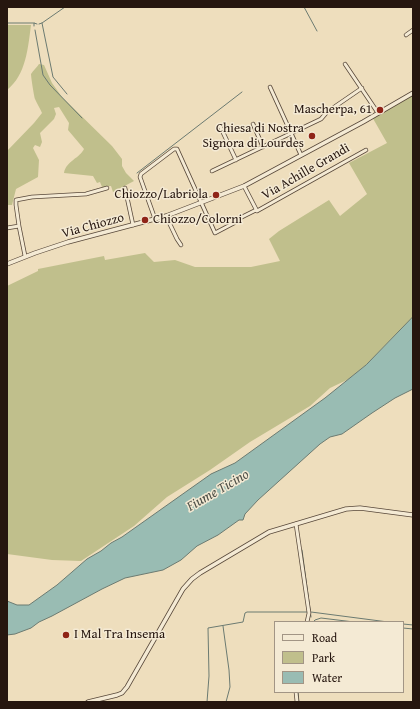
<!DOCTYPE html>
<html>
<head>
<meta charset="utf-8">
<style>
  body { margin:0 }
  #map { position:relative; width:420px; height:709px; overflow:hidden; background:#eedebd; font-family:"Gentium Book Plus",serif }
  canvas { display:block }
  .frame { position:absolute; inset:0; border:8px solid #26160f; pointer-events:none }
  .legend { position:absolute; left:274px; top:621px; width:130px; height:72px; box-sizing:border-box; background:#f4ead4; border:1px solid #a29585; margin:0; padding:5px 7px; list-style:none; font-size:12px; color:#26160f }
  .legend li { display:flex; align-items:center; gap:8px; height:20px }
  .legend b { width:20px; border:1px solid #a29585 }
</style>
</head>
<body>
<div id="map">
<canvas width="420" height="709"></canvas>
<div class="frame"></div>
<ul class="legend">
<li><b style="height:5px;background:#f4ead4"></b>Road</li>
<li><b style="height:11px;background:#c0bf8c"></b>Park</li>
<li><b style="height:11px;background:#99bcb3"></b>Water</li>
</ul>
</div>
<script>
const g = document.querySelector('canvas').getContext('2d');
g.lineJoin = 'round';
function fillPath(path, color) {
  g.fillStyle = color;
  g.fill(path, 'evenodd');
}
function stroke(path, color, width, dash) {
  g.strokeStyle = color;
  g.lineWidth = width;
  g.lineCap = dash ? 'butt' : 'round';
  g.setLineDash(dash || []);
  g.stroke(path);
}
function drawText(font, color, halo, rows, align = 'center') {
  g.font = font + ' "Gentium Book Plus",serif';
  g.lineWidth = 3;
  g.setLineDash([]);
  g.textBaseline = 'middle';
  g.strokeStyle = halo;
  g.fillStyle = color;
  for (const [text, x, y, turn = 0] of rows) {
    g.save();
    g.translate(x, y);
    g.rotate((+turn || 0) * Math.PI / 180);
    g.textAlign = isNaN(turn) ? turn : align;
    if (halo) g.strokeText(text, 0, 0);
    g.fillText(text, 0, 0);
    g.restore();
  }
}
fillPath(new Path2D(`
  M7,25H31C28,48 26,75 7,90Z
  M39,64L44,65L52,83L62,97L112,146L122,159V166L126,173L134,181L113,192L111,186L102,187L100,182L97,183L93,176L64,173C66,161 80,158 84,149L68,130L69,123L59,107L54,108L56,114L54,119L40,133L42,142L40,147L35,145L33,148L39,160L38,177L16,189L12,205H7V151L34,123L42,113C40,108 37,104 35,99C34,96 31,77 31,74C33,71 37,67 39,64Z
  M413,91V317L366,365L349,379L330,388L310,406L250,442L210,470L167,497L134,526L81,561L52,560L7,554V286L38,271V269L104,256L105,260L145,253L154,262L175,260L195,267H251L280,261L269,239L279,231L329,200L340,216L367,194L349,163L387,143L371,115Z`), '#c0bf8c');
const water = new Path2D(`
  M413,317V389L395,398L372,413L342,434L330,437L320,444L258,500L245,514L243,520H239L218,535L197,546L181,560L163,570L125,578L102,589L52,616L39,622L31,628L15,634L7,635V601L17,605H29L57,585L87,559L101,551L111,543L122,537L211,474L235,463L325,398L366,365Z`);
fillPath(water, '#99bcb3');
stroke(water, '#6b7a71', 1);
stroke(new Path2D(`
  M304,7L317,31
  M7,23H34
  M42,23L53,77L67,94
  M39,24L42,23L65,7
  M34,26V23L37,24
  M35,30L43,75L50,85L82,118
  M137,173L242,92
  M302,550L311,617
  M311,612L388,622
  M313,622L315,620L321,618L354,622
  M403,624L413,625
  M223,626L229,670L230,687L226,702
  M403,628L413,629
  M298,692L299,702
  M207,702L209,676L208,628L243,622L245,613L247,612H308`), '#6b7a71', 1);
const minor = new Path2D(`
  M406,35L413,30
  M345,64L378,113
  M270,87L301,155
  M253,124L263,147
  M220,126L236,160
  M212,171L321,119L327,112L362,88
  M244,186L257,211L366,150
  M125,188L133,225
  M166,216L177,239L181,245
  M155,219L140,177L141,174L174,149H177L215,233L234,223
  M236,220L256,210
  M19,226L16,205V200L32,197L86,194L107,188
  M7,228L19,226L25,256
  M296,524L309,613L307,622
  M296,692L297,702`);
const tertiary = new Path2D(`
  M7,264L35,253L68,242L166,216L244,186L363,122L413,93
  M88,702L117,695L122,693L127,687L183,589L192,579L200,573L269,532L346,509L360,508L413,515`);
stroke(minor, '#58483a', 4.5);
stroke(tertiary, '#58483a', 5);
stroke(minor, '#f4ead4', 3);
stroke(tertiary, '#f4ead4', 3.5);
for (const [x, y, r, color] of [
  [380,110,4,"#8f2418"],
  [312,136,4,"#8f2418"],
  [216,195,4,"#8f2418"],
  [145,220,4,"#8f2418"],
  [66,635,4,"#8f2418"]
]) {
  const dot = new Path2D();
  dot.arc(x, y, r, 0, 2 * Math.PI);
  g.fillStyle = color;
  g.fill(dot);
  stroke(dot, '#f4ead4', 1.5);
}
drawText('13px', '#26160f', '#f4ead4', [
  ["Mascherpa, 61",372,110],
  ["Chiesa di Nostra",304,129],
  ["Signora di Lourdes",304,144],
  ["Chiozzo/Labriola",208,195],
  ["Chiozzo/Colorni",153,220,"left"],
  ["I Mal Tra Insema",74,635,"left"]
], 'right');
drawText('13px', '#26160f', '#f4ead4', [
  ["Via Achille Grandi",306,172,-30],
  ["Via Chiozzo",93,226,-15]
]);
drawText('italic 14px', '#4e5048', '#f4ead4', [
  ["Fiume Ticino",218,491,-30]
]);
</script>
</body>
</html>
